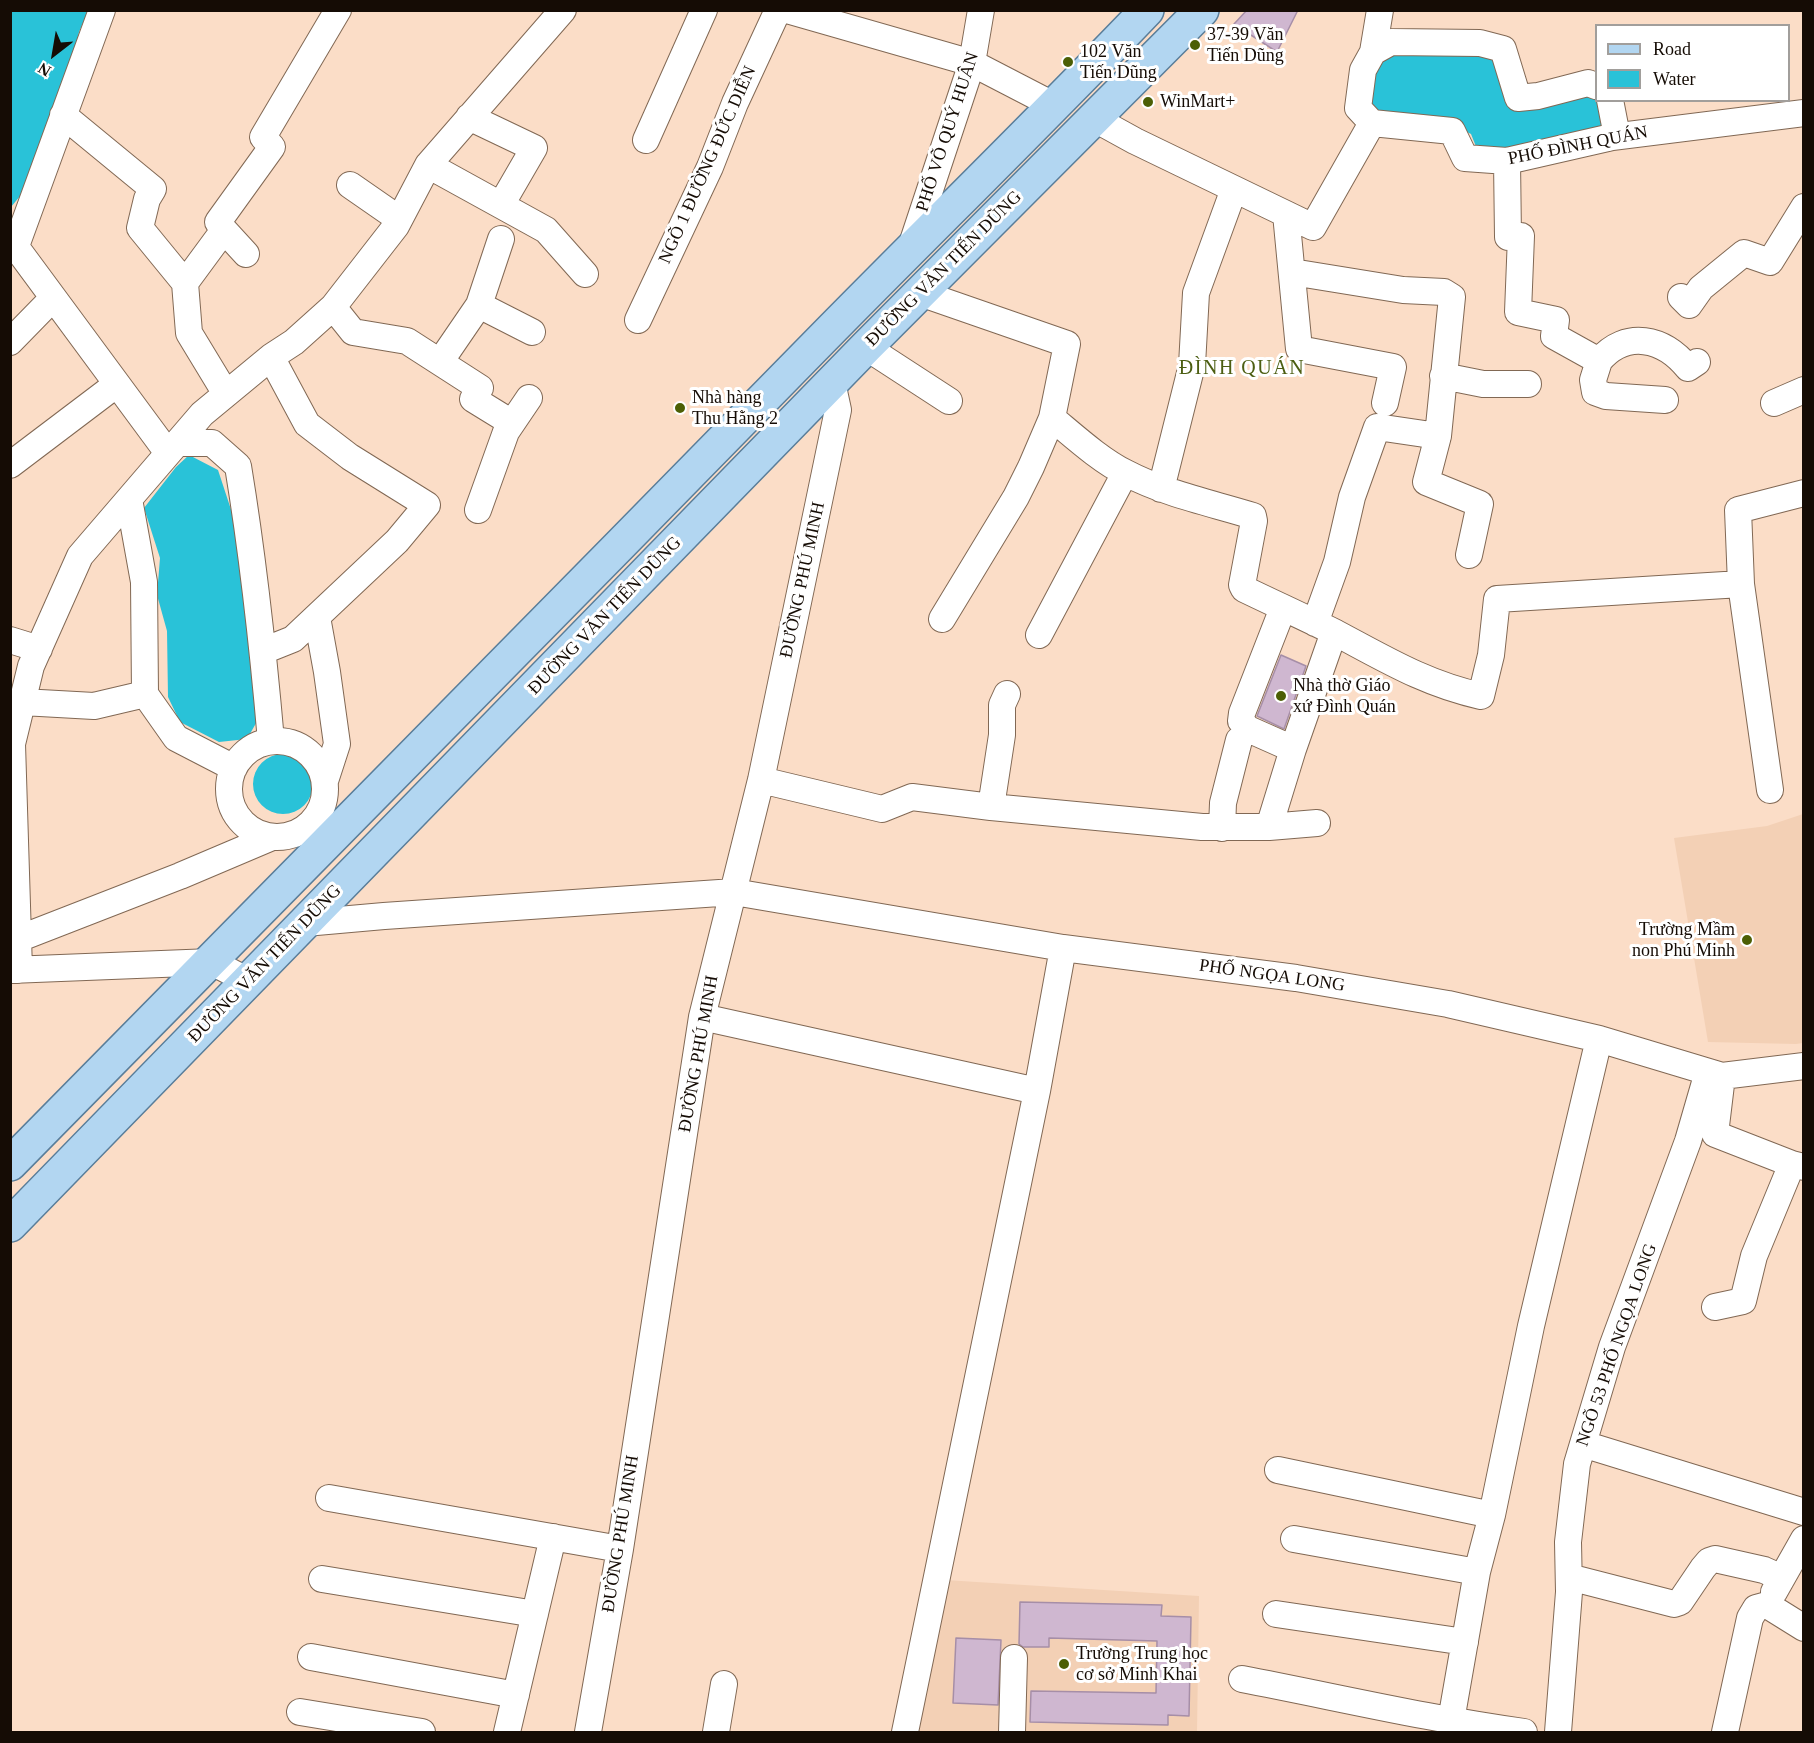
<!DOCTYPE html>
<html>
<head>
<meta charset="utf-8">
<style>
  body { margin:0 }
  #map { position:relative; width:1814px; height:1743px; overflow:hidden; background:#fbddc7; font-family:"Times New Roman",serif }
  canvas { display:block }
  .frame { position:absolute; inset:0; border:12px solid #150c05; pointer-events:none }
  .legend { position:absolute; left:1595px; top:24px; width:195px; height:78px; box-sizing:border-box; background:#fff; border:2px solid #a19e9b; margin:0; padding:8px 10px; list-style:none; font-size:18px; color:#150c05 }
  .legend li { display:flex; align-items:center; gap:12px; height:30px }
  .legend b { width:30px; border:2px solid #a19e9b }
  .north { position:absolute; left:24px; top:24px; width:60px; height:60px; -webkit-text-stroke:4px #fff; paint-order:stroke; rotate:211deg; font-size:16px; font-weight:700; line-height:24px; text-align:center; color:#150c05 }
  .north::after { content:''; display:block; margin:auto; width:21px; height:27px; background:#150c05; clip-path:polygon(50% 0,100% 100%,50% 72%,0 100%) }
</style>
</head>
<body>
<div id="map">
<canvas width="1814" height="1743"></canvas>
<div class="frame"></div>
<ul class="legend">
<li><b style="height:8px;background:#b2d6f1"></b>Road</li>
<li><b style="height:16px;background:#29c2d8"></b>Water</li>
</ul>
<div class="north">N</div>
</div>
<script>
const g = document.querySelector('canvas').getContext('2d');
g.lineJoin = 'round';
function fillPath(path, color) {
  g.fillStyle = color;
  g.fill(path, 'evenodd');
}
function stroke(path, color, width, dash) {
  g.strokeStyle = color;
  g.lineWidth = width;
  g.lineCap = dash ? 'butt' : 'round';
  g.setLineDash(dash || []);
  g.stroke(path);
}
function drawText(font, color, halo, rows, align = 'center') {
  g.font = font + ' "Times New Roman",serif';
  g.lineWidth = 6;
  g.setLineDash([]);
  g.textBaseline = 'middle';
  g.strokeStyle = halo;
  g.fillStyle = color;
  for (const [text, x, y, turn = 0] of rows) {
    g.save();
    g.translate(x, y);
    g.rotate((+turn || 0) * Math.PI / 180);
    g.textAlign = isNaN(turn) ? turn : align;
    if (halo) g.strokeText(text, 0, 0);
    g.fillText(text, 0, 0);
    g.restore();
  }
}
fillPath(new Path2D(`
  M1803,814V1043L1796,1044L1708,1042L1674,838L1767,826Z
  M945,1580L1199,1596L1197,1732H919Z`), '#f3d0b5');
fillPath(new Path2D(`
  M11,11H88L79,32L65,96L35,178L11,207Z
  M1405,48L1495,52L1513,105L1596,92V100L1603,101L1602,135L1486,153L1477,149L1471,134L1446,122L1376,113L1367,101L1375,57Z
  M189,455L218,470L242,543L259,718L247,739L219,742L180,722L168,697L167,631L157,595L160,558L144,508L176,467Z
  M253 784a30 30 0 1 1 60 0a30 30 0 1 1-60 0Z`), '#29c2d8');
const building = new Path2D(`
  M1247,10H1298L1277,52L1234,24Z
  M1281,655L1306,666L1284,729L1257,716Z
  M1020,1602L1162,1605L1161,1616L1191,1617L1189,1716L1168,1715V1725L1030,1722L1031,1691L1156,1693L1157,1641L1049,1638V1647H1023L1019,1644Z
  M956,1638L1001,1640L998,1705L953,1703Z`);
fillPath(building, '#cfb7d0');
stroke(building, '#a68ea7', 1.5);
const minor = new Path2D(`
  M787,10L972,63L1055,106
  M1373,52L1380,10
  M1610,100L1617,136
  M63,115L153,189L147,199L140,228L185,283L189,333L226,394
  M469,117L534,148L501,205
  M1095,119L1135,141L1313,227L1372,123L1452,131L1465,158L1507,161L1612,137L1804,113
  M1372,123L1358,108L1363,70L1373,52L1391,42L1480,43L1503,49L1518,98L1538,96L1588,83L1596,86
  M646,140L704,10
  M1507,161L1508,237L1521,236L1518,312L1556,320L1554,336L1599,361C1626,329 1664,338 1688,368L1697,362
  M428,165L546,230L585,274
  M350,185L399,219
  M1286,214L1299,349L1393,367L1385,403
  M224,230L246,254
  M10,239L168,453
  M16,246L102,10
  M911,247L972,63L981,10
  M1292,272L1403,290L1444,292L1452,297L1438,436
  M185,283L224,230L218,222L272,147L263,137L338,10
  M920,293L1067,344L1052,418L1031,467L1016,497L942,619
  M1681,297L1689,305L1701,288L1744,253L1770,262L1804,207
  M479,305L532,332
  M333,307L353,332L407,341L480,388L473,399L512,423
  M638,320L710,167L735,103L778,10
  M10,342L53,298
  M866,347L949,401
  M1599,361L1593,380L1595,392L1606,396L1665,400
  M440,362L479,305L501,239
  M1443,376L1483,384H1528
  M1774,403L1804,390
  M1052,418C1075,437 1100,460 1126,473C1166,494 1211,503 1253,516L1254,521L1242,585L1244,589C1275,604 1306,618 1336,633C1385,659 1426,684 1481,696L1491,655L1497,599L1741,584L1738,510L1804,493
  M177,443H212L238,466C253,557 263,649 271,741
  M10,465L117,384
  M1161,489L1192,365L1196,293L1234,189
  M129,499L144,582L145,694L176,738L234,768
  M478,510L506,432L529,398
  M1741,584L1770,790
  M1283,608L1242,713L1241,721L1248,729L1293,749
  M317,617L327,672L337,744L325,781
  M1315,623L1337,562L1352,497L1377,427L1438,436L1426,482L1480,504L1469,555
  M1039,635L1125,473
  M10,640L39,649
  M263,651L293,639L397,541L427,505L350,457L307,424L271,357
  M22,702L94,706L145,694
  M229 789a48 48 0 1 1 96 0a48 48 0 1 1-96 0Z
  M761,780L882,809L912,797L991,807L1202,827H1269L1317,823
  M991,807L1002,735V705L1007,694
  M1269,827L1293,749L1334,632
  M1222,828L1223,803L1239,740
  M305,923L384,916L734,892L1063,948L1296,978L1448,1004L1599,1039L1722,1076L1804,1066
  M18,939L180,876L272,837
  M10,970L212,962L248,981
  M19,970L12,744L31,666L80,556L202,414L271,357L294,342L333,307L396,226L428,165L563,10
  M702,1017L1037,1091
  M1722,1076L1715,1134L1792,1164L1804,1167
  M1715,1307L1743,1301L1754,1256L1792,1164
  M1583,1444L1804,1512
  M1278,1470L1492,1515
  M329,1498L620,1549
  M1294,1539L1477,1572
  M1569,1577L1674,1604L1680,1602L1703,1568L1709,1561L1715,1559L1764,1570L1782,1578
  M322,1579L535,1614
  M1774,1592L1804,1539
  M1767,1605L1804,1628
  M1276,1614L1465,1642
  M311,1657L516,1695
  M1242,1679C1336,1697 1429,1719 1524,1732
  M300,1712L422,1732
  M507,1732L553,1537
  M588,1732L620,1549L702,1017L761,780L838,410L832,382
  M716,1732L724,1684
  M905,1732L1037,1091L1063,948
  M1012,1732L1014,1658
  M1449,1732L1477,1572L1492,1515L1531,1326L1599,1039
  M1558,1732L1569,1592L1568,1542L1577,1464L1612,1347L1688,1141L1708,1072
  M1725,1732L1750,1618L1756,1608L1767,1605`);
const major = new Path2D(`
  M10,1164C282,891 551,615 821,340C929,230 1040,122 1147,10
  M10,1225L866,347L1202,10`);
stroke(minor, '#816854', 28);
stroke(major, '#597d99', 36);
stroke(minor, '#fff', 26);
stroke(major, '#b2d6f1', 33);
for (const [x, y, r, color] of [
  [1195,45,6,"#4c5f05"],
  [1068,62,6,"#4c5f05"],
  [1148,102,6,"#4c5f05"],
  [680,408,6,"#4c5f05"],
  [1281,696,6,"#4c5f05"],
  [1747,940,6,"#4c5f05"],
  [1064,1664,6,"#4c5f05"]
]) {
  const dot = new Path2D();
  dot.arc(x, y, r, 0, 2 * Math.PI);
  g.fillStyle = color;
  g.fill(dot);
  stroke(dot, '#fff', 2);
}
drawText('18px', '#150c05', '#fff', [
  ["37-39 Văn",1207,35],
  ["Tiến Dũng",1207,56],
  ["102 Văn",1080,52],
  ["Tiến Dũng",1080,73],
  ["WinMart+",1160,102],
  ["Nhà hàng",692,398],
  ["Thu Hằng 2",692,419],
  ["Nhà thờ Giáo",1293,686],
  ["xứ Đình Quán",1293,707],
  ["Trường Mầm",1735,930,"right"],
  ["non Phú Minh",1735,951,"right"],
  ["Trường Trung học",1076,1654],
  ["cơ sở Minh Khai",1076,1675]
], 'left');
drawText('18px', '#150c05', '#fff', [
  ["PHỐ VÕ QUÝ HUÂN",948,132,-72],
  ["PHỐ ĐÌNH QUÁN",1578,146,-11],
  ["NGÕ 1 ĐƯỜNG ĐỨC DIỄN",708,165,-66],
  ["ĐƯỜNG VĂN TIẾN DŨNG",944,269,-45],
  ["ĐƯỜNG PHÚ MINH",803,580,-78],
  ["ĐƯỜNG VĂN TIẾN DŨNG",605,616,-46],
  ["ĐƯỜNG VĂN TIẾN DŨNG",265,964,-46],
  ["PHỐ NGỌA LONG",1272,976,8],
  ["ĐƯỜNG PHÚ MINH",699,1054,-80],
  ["NGÕ 53 PHỐ NGỌA LONG",1617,1345,-71],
  ["ĐƯỜNG PHÚ MINH",621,1534,-81]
]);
g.letterSpacing = '1.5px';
drawText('20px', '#4c5e12', '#fff', [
  ["ĐÌNH QUÁN",1242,369]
]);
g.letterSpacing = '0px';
</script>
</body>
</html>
